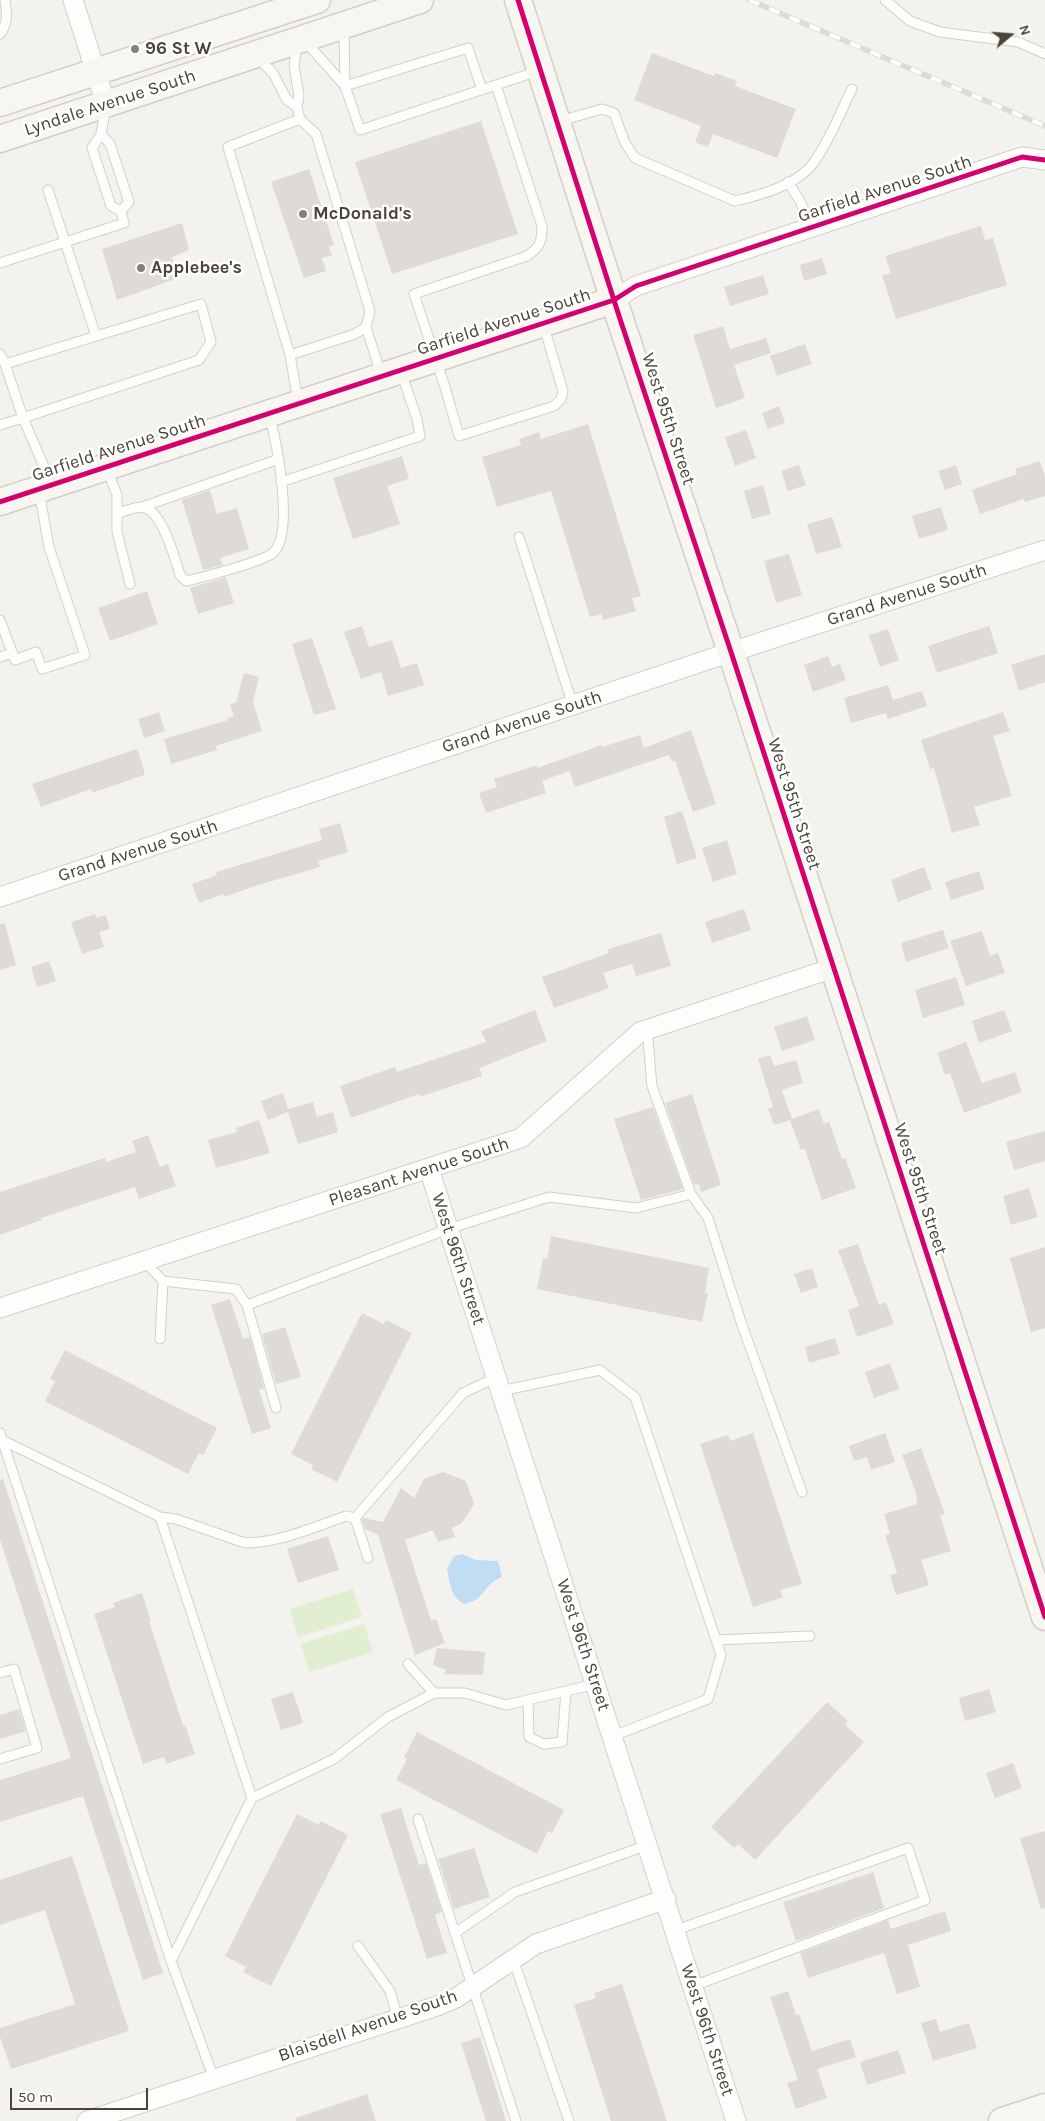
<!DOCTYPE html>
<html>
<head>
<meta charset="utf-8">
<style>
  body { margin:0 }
  #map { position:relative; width:1045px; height:2121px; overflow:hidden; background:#f4f2ee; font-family:Karla,sans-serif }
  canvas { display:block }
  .north { position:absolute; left:985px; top:10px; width:50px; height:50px; -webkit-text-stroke:4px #fff; paint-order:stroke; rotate:72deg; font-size:14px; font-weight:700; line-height:20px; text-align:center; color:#4b4439 }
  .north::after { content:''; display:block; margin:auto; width:18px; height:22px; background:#4b4439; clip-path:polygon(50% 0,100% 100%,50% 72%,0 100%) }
  .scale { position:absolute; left:10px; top:2088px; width:138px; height:22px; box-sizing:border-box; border:2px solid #4b4439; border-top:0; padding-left:6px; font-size:15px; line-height:18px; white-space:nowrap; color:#4b4439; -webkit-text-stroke:4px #fff; paint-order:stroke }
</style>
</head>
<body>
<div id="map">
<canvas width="1045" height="2121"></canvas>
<div class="north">N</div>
<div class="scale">50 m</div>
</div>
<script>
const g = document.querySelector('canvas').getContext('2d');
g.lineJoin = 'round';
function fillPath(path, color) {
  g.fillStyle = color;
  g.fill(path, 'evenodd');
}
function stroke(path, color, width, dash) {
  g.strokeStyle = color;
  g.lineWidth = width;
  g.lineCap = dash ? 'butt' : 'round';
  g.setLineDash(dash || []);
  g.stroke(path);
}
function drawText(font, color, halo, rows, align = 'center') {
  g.font = font + ' Karla,sans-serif';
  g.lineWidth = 5;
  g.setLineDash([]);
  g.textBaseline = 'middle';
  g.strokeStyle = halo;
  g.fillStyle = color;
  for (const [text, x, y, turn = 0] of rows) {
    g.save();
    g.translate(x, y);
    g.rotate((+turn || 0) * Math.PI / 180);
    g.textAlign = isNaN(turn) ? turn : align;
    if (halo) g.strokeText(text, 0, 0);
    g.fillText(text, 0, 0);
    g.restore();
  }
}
fillPath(new Path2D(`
  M353,1589L362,1617L298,1637L290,1609Z
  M364,1624L373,1652L309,1672L301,1644Z`), '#e1eecf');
fillPath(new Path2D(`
  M462,1554L476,1560L498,1561L502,1577C482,1585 486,1600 464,1604C451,1597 450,1583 447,1569L454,1556Z`), '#c0ddf1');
fillPath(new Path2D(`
  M652,53L714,76L715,73L737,81L735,86L796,109L777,158L713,134L708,147L695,142L701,126L634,100Z
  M481,121L518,234L392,274L355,162Z
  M309,169L334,245L329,247L332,255L322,258L326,271L304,278L271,182Z
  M182,223L189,250L172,257L178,278L117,300L102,249Z
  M981,226L985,240L993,238L1007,285L896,319L882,275L891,273L885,256Z
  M822,258L827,274L804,281L800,265Z
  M763,275L769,294L730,306L724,287Z
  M723,326L730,349L766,338L771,353L734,365L745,398L716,408L693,335Z
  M805,344L812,364L777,376L770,356Z
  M779,406L785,423L768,429L762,413Z
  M588,424L641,596L632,598L636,611L603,620L601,614L590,617L551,491L497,507L482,457L521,445L519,439L539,432L541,439Z
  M746,430L756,458L735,466L725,437Z
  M402,456L409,479L387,486L400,524L353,539L333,478Z
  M1040,461L1045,477V496L1025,502L1024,499L980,514L972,490L1017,474L1015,469Z
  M799,465L806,485L788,491L781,471Z
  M956,465L962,484L945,490L938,471Z
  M763,485L771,514L752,519L744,491Z
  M210,490L217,514L237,508L249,549L220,558L223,565L203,570L182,500Z
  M941,507L948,530L919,539L912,516Z
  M832,517L842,547L816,554L807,524Z
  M789,554L802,595L776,603L764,561Z
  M226,577L234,603L198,614L190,588Z
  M147,591L158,624L110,641L98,608Z
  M362,626L369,647L392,640L401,668L417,663L424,685L388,696L381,672L361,679L344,632Z
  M989,626L998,653L937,673L928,646Z
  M888,629L899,660L880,667L869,635Z
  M312,638L336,709L314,715L292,644Z
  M1045,654V682L1019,691L1011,665Z
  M828,656L832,667L840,664L846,680L813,692L804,665Z
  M244,673L259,677L253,702L262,731L216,746L217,750L171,764L164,739L228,720L227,718L234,716L230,705L236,702Z
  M888,685L893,700L922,691L927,706L888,719L886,713L851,723L844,698Z
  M159,712L165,731L144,738L138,719Z
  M1003,712L1010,731L993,736L1012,796L974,807L980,825L952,833L934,768L930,769L921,740Z
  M691,730L716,804L693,812L675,761L672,762L669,755L575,787L569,771L542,781L546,793L486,813L479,793L497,787L494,779L537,765V768L602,745V747L640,735L644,748Z
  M137,749L144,769V775L92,793L91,789L41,807L32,784Z
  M682,811L697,858L677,864L664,817Z
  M340,823L348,852L318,861L320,867L255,886L224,897L223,894L199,903L192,884L217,875L216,872L322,840L319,829Z
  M727,840L737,874L713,882L702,848Z
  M924,867L932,889L898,902L891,880Z
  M979,871L985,889L951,900L945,882Z
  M744,909L751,930L712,943L705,922Z
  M95,914L96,918L106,915L110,929L99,932L104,947L82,954L71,922Z
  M5,923L16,965L0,970V924Z
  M943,930L949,948L906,962L901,943Z
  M982,931L990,956L998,953L1005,973L966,986L950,941Z
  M661,933L671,966L636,976L632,964L603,973L609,988L554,1008L542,977L609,953L608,949Z
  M49,961L56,981L37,987L31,967Z
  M956,977L965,1005L923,1018L915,990Z
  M535,1010L547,1041L479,1068L482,1076L420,1097L419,1094L351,1118L340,1086L395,1067L397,1072L486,1042L481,1031Z
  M1004,1010L1012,1031L979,1043L972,1021Z
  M807,1016L815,1040L782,1051L774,1027Z
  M966,1042L982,1083L1015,1072L1022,1092L964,1113L950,1073L945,1075L937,1053Z
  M770,1055L774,1066L796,1060L803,1083L782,1090L792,1119L819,1109L824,1124L829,1122L842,1159L845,1158L856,1188L822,1200L805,1149L801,1150L790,1120L774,1125L768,1109L773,1107L758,1059Z
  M283,1093L288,1109L313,1102L317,1117L333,1112L338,1132L298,1144L288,1112L268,1120L261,1101Z
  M692,1094L721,1185L701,1192L699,1184L694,1185L665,1103Z
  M653,1107L683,1189L641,1200L614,1119Z
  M259,1120L270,1153L216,1168L208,1140L237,1132L236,1128Z
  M1045,1131V1161L1014,1170L1006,1142Z
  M148,1135L160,1167L168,1164L176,1186L139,1199L135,1187L41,1218L42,1220L0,1235V1192L105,1158L106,1162L136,1152L132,1141Z
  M1029,1188L1038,1217L1011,1225L1003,1196Z
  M551,1236L709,1268L705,1293H708L702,1322L537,1289L543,1258L547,1259Z
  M858,1244L879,1305L886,1302L894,1324L857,1337L848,1310L859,1306L838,1250Z
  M1045,1247V1328L1031,1332L1010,1258Z
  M812,1268L818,1287L801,1293L794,1274Z
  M230,1299L243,1339L250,1337L264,1388L259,1390L271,1428L252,1434L211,1305Z
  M362,1313L384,1324L386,1320L412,1333L337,1482L311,1469L313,1465L291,1454Z
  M285,1327L301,1377L276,1384L262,1334Z
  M835,1338L840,1354L809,1363L805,1347Z
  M65,1350L217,1428L203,1455L199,1453L188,1474L45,1401L55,1381L50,1379Z
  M890,1363L899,1389L874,1398L865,1372Z
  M753,1433L802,1584L780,1590L783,1597L753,1607L700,1444L728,1435L730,1441Z
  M885,1433L895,1462L871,1470L867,1457L854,1461L849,1446Z
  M921,1448L945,1514L940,1515L951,1551L921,1560L929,1585L896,1595L890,1575L897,1573L885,1535L890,1534L884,1514L917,1504L916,1499H918L902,1455Z
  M443,1472L466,1481L474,1504L462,1523L452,1528L455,1537L438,1542L433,1530L405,1540L431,1620L436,1619L445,1643L415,1655L378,1535L365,1529L362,1519L363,1518L383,1522L401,1488L414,1498L424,1479Z
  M3,1479L163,1973L143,1980L83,1796L0,1822V1780L71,1758L0,1540V1480Z
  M328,1536L339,1570L298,1583L287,1549Z
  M142,1593L151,1621H149L183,1725H185L195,1754L166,1764L164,1757L143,1764L94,1614L115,1607L113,1603Z
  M437,1648L485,1652L483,1675L444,1674L446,1670L433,1665Z
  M989,1689L996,1712L965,1721L959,1698Z
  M293,1692L303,1723L281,1730L271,1699Z
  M827,1702L848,1721L845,1725L864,1742L755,1860L738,1844L734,1848L711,1827Z
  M19,1709L26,1731L0,1739V1715Z
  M417,1732L564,1810L552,1833L548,1831L537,1854L396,1780L407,1759L404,1757Z
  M1013,1763L1022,1788L995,1798L986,1773Z
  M401,1808L419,1865L426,1863L442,1912L435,1915L447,1953L427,1959L380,1814Z
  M297,1814L319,1825L321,1821L348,1835L271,1986L243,1972L246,1967L225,1956Z
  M1045,1831V1908L1041,1909L1020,1838Z
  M474,1848L490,1897L454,1909L438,1859Z
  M72,1856L129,2031L11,2069L0,2037V2028L75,2004L45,1910L0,1925V1880Z
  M873,1872L884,1908L796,1941L783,1902Z
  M945,1911L951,1931L908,1945L920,1987L897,1994L884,1953L808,1978L800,1953L888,1920L891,1929Z
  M622,1984L667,2121H611L574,2005L596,1998L594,1993Z
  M788,1991L796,2015L799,2014L812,2051L850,2039L856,2057L817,2069L827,2098L796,2109L787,2083L798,2080L770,1997Z
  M936,2019L940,2032L969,2023L977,2048L933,2061L921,2023Z
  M480,2037L506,2121H486L461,2043Z
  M898,2050L906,2073L867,2085L860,2062Z
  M367,2094L376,2121H296L295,2118Z`), '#dedbd6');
const lane = new Path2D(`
  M885,0L910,21L940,32L1018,42L1045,54
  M0,34C8,24 7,12 5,0
  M305,41L345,86L344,29
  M257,57L273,73L287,100L297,107L299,96L294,66L297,44
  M538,71L496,85L542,226C542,242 540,247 527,256L414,294L445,387L459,436L554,406L561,399L563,391L544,327
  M482,90L468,48L345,86L360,130L496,85
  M297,107L300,119L228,147L290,355L298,401
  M560,121L602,109L614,113L625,143L635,158L735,201C761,195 798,185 814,162C830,140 840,113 852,89
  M101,134L110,144L129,202L121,211L111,206L92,148L101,134L106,107
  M788,182L800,201L811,228
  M48,190L96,336
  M0,263L124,223L121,211
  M201,304L211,342L199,360L23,418L5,364Z
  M366,327L381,374
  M0,354L5,364
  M290,355L355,334L366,327L370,311L316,134L300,119
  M0,425L23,418L51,483
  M107,469L117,495V532L130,584
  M281,482L420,436L417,419L401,372
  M142,507L279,459
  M117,514C125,511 136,506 144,508C162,510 175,559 180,575L186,581C200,578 266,561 274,552C294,531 277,445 270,417
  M519,537L573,706
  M0,620L15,660L36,652L42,669L85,655L49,547L39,491
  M0,657L13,653
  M691,1194L708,1218L741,1322L802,1492
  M144,1261L163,1281L236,1289L247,1305L276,1408
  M247,1305L448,1229L549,1197L636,1208L691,1194L652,1086L647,1029
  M160,1339L163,1281
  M501,1391L600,1370L635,1397L721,1655L708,1699L613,1736
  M0,1433L171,1961
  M2,1440L160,1517L252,1798
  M160,1517L176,1519L245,1543C279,1543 314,1527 346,1516L355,1518
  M355,1518L463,1393L497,1377
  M355,1518L368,1558
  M716,1640L810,1636
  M408,1664L434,1693
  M0,1673L14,1669L37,1748L0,1759
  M528,1700L529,1737L544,1744L562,1742L566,1691
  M418,1819L455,1933
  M676,1930L908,1848L925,1900L693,1986
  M358,1946L390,1991L398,2019
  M513,1959L569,2121
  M214,2079L171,1961L252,1798L334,1759L388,1717L434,1693H465L506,1705L596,1684
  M516,2121L455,1933L515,1892L648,1845`);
const street = new Path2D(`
  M73,0L106,104
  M614,300L636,286L1022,157L1045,160
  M0,897L731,652L1045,550
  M429,1169L736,2121
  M0,1308L521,1138L640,1032L833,968
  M87,2121L437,2006L456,1998L536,1944L666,1899`);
const secondary = new Path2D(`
  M518,0L620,319L731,652L1045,1617
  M0,103L317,0
  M0,139L420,0
  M0,502L614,300
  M1002,2121L1045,2107`);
stroke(lane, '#d2d0cb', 11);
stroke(street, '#d2d0cb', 21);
stroke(secondary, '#d3cfc5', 29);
stroke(lane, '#fdfdfc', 9);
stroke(street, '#fdfdfc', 19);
stroke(secondary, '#f7f6f1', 26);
const rail = new Path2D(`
  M749,0L1045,126`);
stroke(rail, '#dbdbda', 5.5);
stroke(rail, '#fff', 4, [11]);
stroke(new Path2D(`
  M518,0L620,319L731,652L1045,1617
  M0,502L614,300L636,286L1022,157L1045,160`), '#d6006c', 5);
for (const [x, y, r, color] of [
  [135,49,5,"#868178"],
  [303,214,5,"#868178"],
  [141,268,5,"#868178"]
]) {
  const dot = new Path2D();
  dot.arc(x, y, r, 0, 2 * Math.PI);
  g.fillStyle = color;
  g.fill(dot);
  stroke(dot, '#fff', 2);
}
drawText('bold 18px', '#4b4439', '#fff', [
  ["96 St W",145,49],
  ["McDonald's",313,214],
  ["Applebee's",151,268]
], 'left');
drawText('18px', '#4b4439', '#fff', [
  ["Lyndale Avenue South",110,103,-18],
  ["Garfield Avenue South",885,189,-18],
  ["Garfield Avenue South",504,322,-18],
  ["West 95th Street",668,419,72],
  ["Garfield Avenue South",119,448,-18],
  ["Grand Avenue South",907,595,-18],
  ["Grand Avenue South",522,722,-18],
  ["West 95th Street",794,804,72],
  ["Grand Avenue South",138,851,-18],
  ["Pleasant Avenue South",419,1172,-18],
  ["West 95th Street",920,1189,72],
  ["West 96th Street",458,1259,72],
  ["West 96th Street",583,1645,72],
  ["Blaisdell Avenue South",368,2026,-19],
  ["West 96th Street",707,2030,72]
]);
</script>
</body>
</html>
